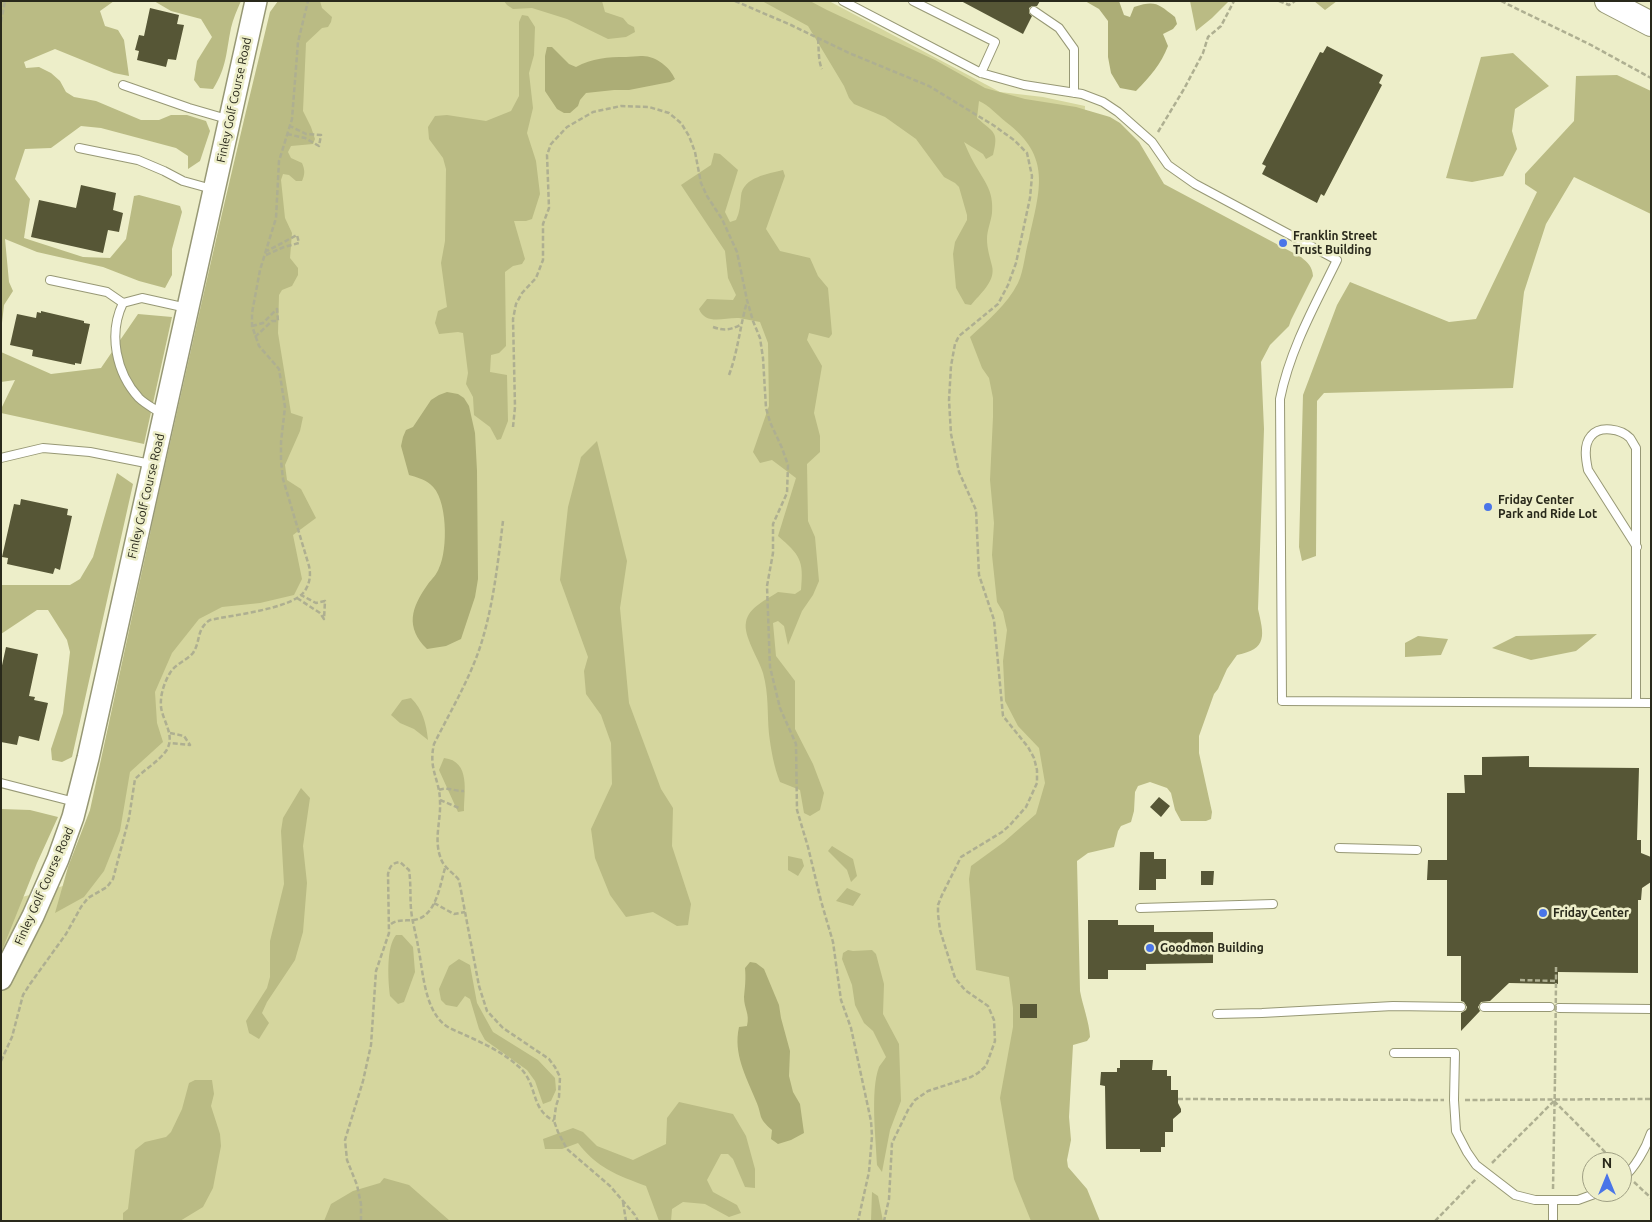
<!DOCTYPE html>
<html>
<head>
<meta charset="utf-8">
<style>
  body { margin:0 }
  #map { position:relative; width:1652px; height:1222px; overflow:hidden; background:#edeec9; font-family:Ubuntu,sans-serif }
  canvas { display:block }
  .frame { position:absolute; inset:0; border:2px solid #29291b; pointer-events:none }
  .north { position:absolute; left:1582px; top:1152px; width:50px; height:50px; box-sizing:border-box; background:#edeec9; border:1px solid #9f9f83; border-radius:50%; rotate:0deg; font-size:14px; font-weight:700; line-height:20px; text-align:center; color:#29291b }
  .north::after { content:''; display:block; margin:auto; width:18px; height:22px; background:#4a75e8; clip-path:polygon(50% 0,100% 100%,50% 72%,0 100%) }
</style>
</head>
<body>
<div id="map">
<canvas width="1652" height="1222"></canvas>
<div class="frame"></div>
<div class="north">N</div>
</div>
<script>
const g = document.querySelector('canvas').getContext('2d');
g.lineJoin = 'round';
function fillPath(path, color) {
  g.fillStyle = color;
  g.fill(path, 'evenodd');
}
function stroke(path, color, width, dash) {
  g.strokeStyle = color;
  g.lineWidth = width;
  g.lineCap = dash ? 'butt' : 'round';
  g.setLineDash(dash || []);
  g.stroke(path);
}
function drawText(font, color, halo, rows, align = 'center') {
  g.font = font + ' Ubuntu,sans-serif';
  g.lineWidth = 5;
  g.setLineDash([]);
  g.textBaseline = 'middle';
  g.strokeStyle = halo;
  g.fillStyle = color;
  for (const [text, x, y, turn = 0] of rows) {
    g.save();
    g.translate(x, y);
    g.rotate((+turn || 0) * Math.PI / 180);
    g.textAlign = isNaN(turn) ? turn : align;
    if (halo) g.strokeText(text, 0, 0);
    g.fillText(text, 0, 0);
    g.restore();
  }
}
fillPath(new Path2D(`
  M280,1H829L1000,92L1043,97L1085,106L1081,200L1065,1221H1V913L22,897L63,886L83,847L132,653L154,510Z`), '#d5d69e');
fillPath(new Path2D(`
  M1,1H114L100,11L105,26L118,30L124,40L129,76L114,73L55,49L24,62L26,68L39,67L51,73L60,81L66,92L74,97L96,101L141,120H159L171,115H187L206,121L210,131L200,161L188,169V156L176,148L101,128L81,126L51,148L25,149L15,179L30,199L24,238L83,257L110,258L126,239L134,196L139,195L180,206L182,212L172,249V275L165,288L139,281L103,267L37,252L5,239L9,282L13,291L4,305L1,332Z
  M154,1H241C237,10 233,19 231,28C226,52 227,67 213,89L200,88L194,80L197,61L212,37L201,19L171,11Z
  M278,1H320L322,8L332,17L331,22L328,27L322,28L306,43L303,111L311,127L315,139L313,144L291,146L288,152L291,158L302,163C305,170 305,174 302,181H296L289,175L283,174L281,180L285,218L292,233L290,258L298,268V275L292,286L282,290L279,295L278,333L291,413L303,417L300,431L285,465L287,480L301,489L316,518L293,535L302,579L294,595L260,603L222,607L199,619L172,653L155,692L157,723L163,742L130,772L120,831L104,871L84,897L55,913L68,867L90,810C148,544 205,277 270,12Z
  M504,1H602L605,12L623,18L628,24L634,27L635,32L626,37L608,39L567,19L532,8L513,9L507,5Z
  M762,1H810L827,10L935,60L985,88L1025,99L1076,107L1110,117L1120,123L1139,142L1164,184L1301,257C1308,263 1312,266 1313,276L1291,320L1289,326L1270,345L1261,362L1264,429L1258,609C1264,635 1268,649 1237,655L1227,669L1218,689L1214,694L1199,736V753L1212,812L1211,819L1206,821H1181L1175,810L1171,793L1167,788L1150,782L1138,786L1135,792L1134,811L1131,822L1121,826L1118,831L1114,847L1088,853L1077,861L1080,991C1083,1007 1089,1021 1090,1037L1087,1041L1073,1045L1069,1117L1071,1140L1067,1160L1068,1167L1087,1189L1100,1221H1031L1014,1179L1000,1098L1013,1027V1008L1009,977L976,970L969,879L971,866L1004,842L1036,814L1045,783L1039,748L1018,726L1005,701L1003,661L1007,630L1003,612L997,602L992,555L994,523L990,480L993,417V398L989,378L982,368L970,337C987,321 1007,305 1018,283C1024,270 1025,252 1029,239C1040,189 1052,157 1006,122C996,114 990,106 979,101L977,118C994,133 999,131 993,155L986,159L983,154L964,142C967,149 970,156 974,163C984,181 994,190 992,213C991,222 987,230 987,239C987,249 990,257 992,266C996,281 980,294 971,305L965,304L956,288L953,254L955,242L967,220V215L959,187L955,183L944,177L916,139L885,117L854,104L849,98L844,86L808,26Z
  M1190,1H1229L1212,18L1196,31Z
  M1314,1H1337L1325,10Z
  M522,15L528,16L535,27L534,55L529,73L533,108L527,133L536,161L540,194L532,219L526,221H514L525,259L522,264L513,266L505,272L506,346L499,353L491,355L490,372L507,375L508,421L501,439L497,440L490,427L474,415L473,397L466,384L468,373L463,333L458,332L439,334L435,323L438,311L447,307L441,263L445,241L446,169L443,158L429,139L428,127L435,116L447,115L486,121L511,111L519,96V22Z
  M1513,53L1549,86L1515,109L1512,131L1517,149L1503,176L1472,182L1446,178L1481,57Z
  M1617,75L1651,91V214L1574,177L1546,224L1524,292L1513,388L1324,393L1317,401L1316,556L1302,561L1299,547L1303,395L1337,305L1350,282L1449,322L1476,319L1537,192L1525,184V174L1574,121L1576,76Z
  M714,153L720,154L738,170L725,212L730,222L736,220C740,212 740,205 741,196C743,177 768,174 783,170L785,176L766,229L780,251L810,258L818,276L828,288L832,334L829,338L809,333L807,340L822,366L814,413L820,436V452L807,464L808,521L815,537L819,581L813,595L802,611L788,645L784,626L778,621L773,623L776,656L795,681V729L813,764L824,793L820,810L810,816L804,813L800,790L780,782C774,767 771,750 769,734C767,712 769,695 763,673C759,659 743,636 746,622C749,607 766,600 778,592L795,594L801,590C804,560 800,555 778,536L796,478L772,460L760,463L753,452L769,406L768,343L760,322C753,321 746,319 739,318C725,317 706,326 699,309L707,299L733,300L736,295L728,278L725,251L681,185L711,165Z
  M138,314L172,317L144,444L1,413V409L15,380L1,382V352L51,374L101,368Z
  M597,441L627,561L620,608L629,703L661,789L673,808L672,846L691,904L688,925L677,926L653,912L626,917L610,895L595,858L591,829L612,784L611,743L601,715L586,694L584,671L588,657L560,580L568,507L581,457Z
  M117,473L133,484L72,757L62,762L52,760L51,749L63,713L70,652L67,640L48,610H37L1,634V585H70L80,579L93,557Z
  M1597,634L1576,651L1531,660L1492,648L1516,636Z
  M1418,636L1448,639L1441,655L1405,657V643Z
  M411,698C423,710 426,723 428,740L414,729L400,723L391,715L402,700Z
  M444,758C471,761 464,792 464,811L458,812L439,770Z
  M301,788L310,798L303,846L307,883L303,932L295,960L267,1002L262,1013L269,1023L259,1039L249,1033L246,1021L267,988L270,977V941L284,884L281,831L283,818Z
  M1,809L30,810L58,817L37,863L1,953Z
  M832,846L853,859L857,876L851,882L847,870L828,851Z
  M788,856L802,859L804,866L798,876L788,870Z
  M847,888L861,894L853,906L836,901Z
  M396,935H402L413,947L415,972L404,1002L398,1004L390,996C388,980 386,947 396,935Z
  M848,950L853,951L872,950L876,954L884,984L883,1014L899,1044L901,1101L890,1130L882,1172L877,1165C876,1139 870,1091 879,1067C881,1064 884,1060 886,1057L873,1031L864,1023L855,1005L852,985L842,959L843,953Z
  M459,959L470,965L477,1003L493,1032L538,1060L555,1078L556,1090L551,1101L543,1104L535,1081L527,1070L485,1040L479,1029L470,999L465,996L457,1007L446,1005L441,1000L439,989L449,966Z
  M195,1080H212L214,1094L211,1106L220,1134L221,1146L213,1188L203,1207L180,1221H123V1213L128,1209L135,1150L145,1142L166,1137L171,1132L182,1109L189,1083Z
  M679,1102L733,1114L746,1136L755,1169V1188L745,1187L733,1159L728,1154H721L707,1180L713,1192L737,1205L741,1213L729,1217L705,1204L683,1202L672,1209L671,1221H659L646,1186C617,1175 597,1168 578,1143L562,1149H545L543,1139L573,1128L583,1132L597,1146L633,1160L666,1144L667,1118Z
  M384,1178L409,1185L450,1221H324L331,1204L353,1191L380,1183Z
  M872,1192L878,1196L883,1221H871Z`), '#babb84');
fillPath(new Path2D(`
  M1085,1H1119L1124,15L1130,17L1134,7C1156,0 1158,4 1175,17L1177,24L1173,29L1163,34L1168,46C1161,64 1150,77 1136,91L1120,88L1111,73L1108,57V21L1099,9Z
  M547,47H552L569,64L576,67C592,58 608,57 626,57C631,57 636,56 641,56C655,55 670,67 675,79L670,82L629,90H614L586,93L580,100L578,106L570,113H564L557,109L545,91V56Z
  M447,392L458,394L464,398L469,406L475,433L477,471L478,579L475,597L461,639L446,646L427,649C405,627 411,608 428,584C432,579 437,574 439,568C448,550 448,497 430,484C424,479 416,477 409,475L401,446L403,437L406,430L413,427L431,400L439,395Z
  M750,962L756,963L764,969L779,1005L781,1018L790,1051L789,1076L793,1092L800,1104L804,1133L791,1140L778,1144L771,1139L772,1130C757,1117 763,1117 756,1101C746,1076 733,1054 739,1027L747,1026C750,1013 744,1009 744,997C745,987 746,979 745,968Z`), '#acad76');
fillPath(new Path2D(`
  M961,1H1040L1037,6H1032L1029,8V13L1032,16L1023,34Z
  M150,8L179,15L177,24L184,25L176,60L168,59L166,67L137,60L139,51L135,50L139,35L144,36Z
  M1327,46L1383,75L1379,83L1382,85L1324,196L1321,194L1317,203L1262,174L1266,166L1262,164L1320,52L1323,53Z
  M81,185L116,193L113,210L123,213L119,232L108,230L103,253L31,237L39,200L76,208Z
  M41,311L84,321V323L90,324L81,364L75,363V365L32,356L33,350L10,345L17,314L36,318L37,312L41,313Z
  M21,499L68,509L67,515L72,516L60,570L55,568L53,574L7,564L8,558L2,557L14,504L20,505Z
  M6,647L38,654L29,696L35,697L34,700L48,703L39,741L19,736L17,745L1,742V670Z
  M1529,756V767L1639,768L1637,840H1641V853L1651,857V882L1642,888L1641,900H1638V973L1558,972V984L1509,983L1490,1001L1481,1002L1478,1007L1480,1011L1461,1031V1013L1466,1010L1467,1007L1464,1002L1461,1001V956H1447V880H1427L1428,860H1447V793H1465L1464,775H1482V757Z
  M1159,797L1170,806L1161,817L1150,807Z
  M1140,852H1154V859H1166V879H1156V890H1139Z
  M1201,871H1214L1213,885H1201Z
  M1088,920H1118V925H1154V932H1213V963L1146,964V970H1108V979H1088Z
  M1020,1004H1037V1018H1020Z
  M1120,1060H1153L1152,1070H1167V1076H1171V1090H1178V1103L1181,1109V1112L1173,1119V1132H1165V1147H1161V1152H1140V1149H1106L1105,1086L1100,1085L1101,1072H1117V1068H1120Z`), '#565636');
const lane = new Path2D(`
  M843,1L981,73L1024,85L1082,94L1103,102L1118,112L1152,142L1168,165L1195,184L1337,260C1315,305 1290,349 1280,399L1282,701L1651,703
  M913,1L995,42L981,73
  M1034,11L1059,28L1074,49V93
  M123,85L189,108L227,119
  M79,148L138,160L164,171L183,181L212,189
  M50,280L107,292L123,303
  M162,414C155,409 145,404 139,398C116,373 108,334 123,303L142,298L187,308
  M1,458L43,448L90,452L151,464
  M1636,703V448C1634,445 1632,441 1630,438C1621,429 1600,425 1591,436C1583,445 1586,460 1588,470L1637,547
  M1,783L75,802
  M1339,848L1417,850
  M1140,908L1273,904
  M1484,1007H1550
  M1559,1008L1651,1009
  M1217,1014L1262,1013L1393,1006L1461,1007
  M1394,1053H1455L1454,1100L1456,1131L1467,1152L1476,1165L1515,1195L1535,1200H1578L1600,1192
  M1622,1179C1635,1168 1646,1148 1651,1133
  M1553,1221V1200`);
const secondary = new Path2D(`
  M1,979L33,916L58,859L73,817L88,758L256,1`);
const primary = new Path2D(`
  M1607,1L1651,24`);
stroke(lane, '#979875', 10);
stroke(secondary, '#979875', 24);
stroke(primary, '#979875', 26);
stroke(new Path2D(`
  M735,1L791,25L849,53L929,86L993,125L1014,140L1027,153L1032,176L1030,198L1016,263L1008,285L998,304L959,336L955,344L951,366L949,400L951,434L959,472L976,510L979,575L994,620L1003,716L1028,747L1034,758L1037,770V783L1026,807L1010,825L1002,832L961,857L942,895L938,905V914L940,930L955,978L965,990L988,1006L994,1020L995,1041L986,1066L978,1073L971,1077L928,1091L915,1100L908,1110L892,1143L889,1199L884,1221
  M1279,1L1289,5L1295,1
  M1501,1L1591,45L1651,78
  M1,22L5,1
  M818,39C819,48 818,61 822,69
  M1158,132L1184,89L1203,53L1208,37L1221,26L1234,1
  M287,134L305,138L319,146L321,135L306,134L290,126
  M266,255L284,247L299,243L297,235L267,251
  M252,326L263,323L277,309L278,321H272L255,337
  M713,327C724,331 730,330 740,325
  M729,375C738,351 740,326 747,302
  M513,427L515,407L513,319L516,304L522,293L536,278L543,260V224L549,208L547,155L551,144L567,127L593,112L621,106L649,107L669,113L681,123L689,136L695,152L701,183L707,196L722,219L737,252L747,300L753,321L760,338L763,358L766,408L770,422L782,448L788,465L787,493L773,524V553L767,586L770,667L780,708L796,744L797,810L808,847L821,901L833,942L841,1000L851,1028L871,1121L872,1136L869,1172L858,1221
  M503,521C498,561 494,601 482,641C471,677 451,710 434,744C428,770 440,779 440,802C441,820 434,838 440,856C443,868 452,871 459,880L479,986L487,1011L503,1028L549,1059L555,1067L560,1077L559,1097L556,1106L554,1121L558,1132L567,1149L610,1186L635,1215L638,1221
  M297,598L320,613L324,619L325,601L316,603L301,595
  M170,733L184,736L190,745L170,743
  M439,790C447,786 456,792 464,791
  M440,800L459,808
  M434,903L454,914L465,912
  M391,924C398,919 405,921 414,920C436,917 440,885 445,868
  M1520,980L1556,981V966
  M1,1061L12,1037L23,995L30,984L66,934L81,907L88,898L107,887L113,879L129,818L135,779C144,770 158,762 166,751C176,736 163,722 161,707C160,695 164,683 170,673C175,664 186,661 193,653C201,641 196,629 210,620C232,615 291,609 304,592C310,584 311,575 309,566L283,479L281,461V442L285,407L279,369L259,346L252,326V313L260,270L276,218L279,161L292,119L298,42L308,1
  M1178,1099L1444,1100
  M1465,1100L1651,1099
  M1554,1101L1615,1162
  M1492,1163L1554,1101
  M1634,1182L1651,1198
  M1553,1189L1555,1078
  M623,1202L626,1221
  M361,1221V1204L357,1185L347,1160L345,1140L363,1081L371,1045L376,971L389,933L388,874C390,866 392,863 400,862L409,870C411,883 410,896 411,909C412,921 416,934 418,946C423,970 424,1009 445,1025C450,1029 459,1032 465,1035C483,1043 504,1053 518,1066C539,1084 529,1108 554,1121
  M1435,1221L1477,1178`), '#aeaf91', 2.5, [5, 2.5]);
stroke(lane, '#fff', 8);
stroke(secondary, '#fff', 21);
stroke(primary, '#fff', 24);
stroke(new Path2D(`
  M1555,1078L1556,981`), '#aeaf91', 2.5, [5, 2.5]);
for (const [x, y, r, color] of [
  [1283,243,5,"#4a75e8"],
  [1488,507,5,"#4a75e8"],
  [1543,913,5,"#4a75e8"],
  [1150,948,5,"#4a75e8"]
]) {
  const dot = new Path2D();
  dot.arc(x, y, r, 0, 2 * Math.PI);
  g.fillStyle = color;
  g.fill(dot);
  stroke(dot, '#edeec9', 2);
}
drawText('12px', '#29291b', '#edeec9', [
  ["Finley Golf Course Road",234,100,-78],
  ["Finley Golf Course Road",146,496,-77],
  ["Finley Golf Course Road",44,886,-66]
]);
drawText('bold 12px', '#29291b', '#edeec9', [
  ["Franklin Street",1293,236],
  ["Trust Building",1293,250],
  ["Friday Center",1498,500],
  ["Park and Ride Lot",1498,514],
  ["Friday Center",1553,913],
  ["Goodmon Building",1160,948]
], 'left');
</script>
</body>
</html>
